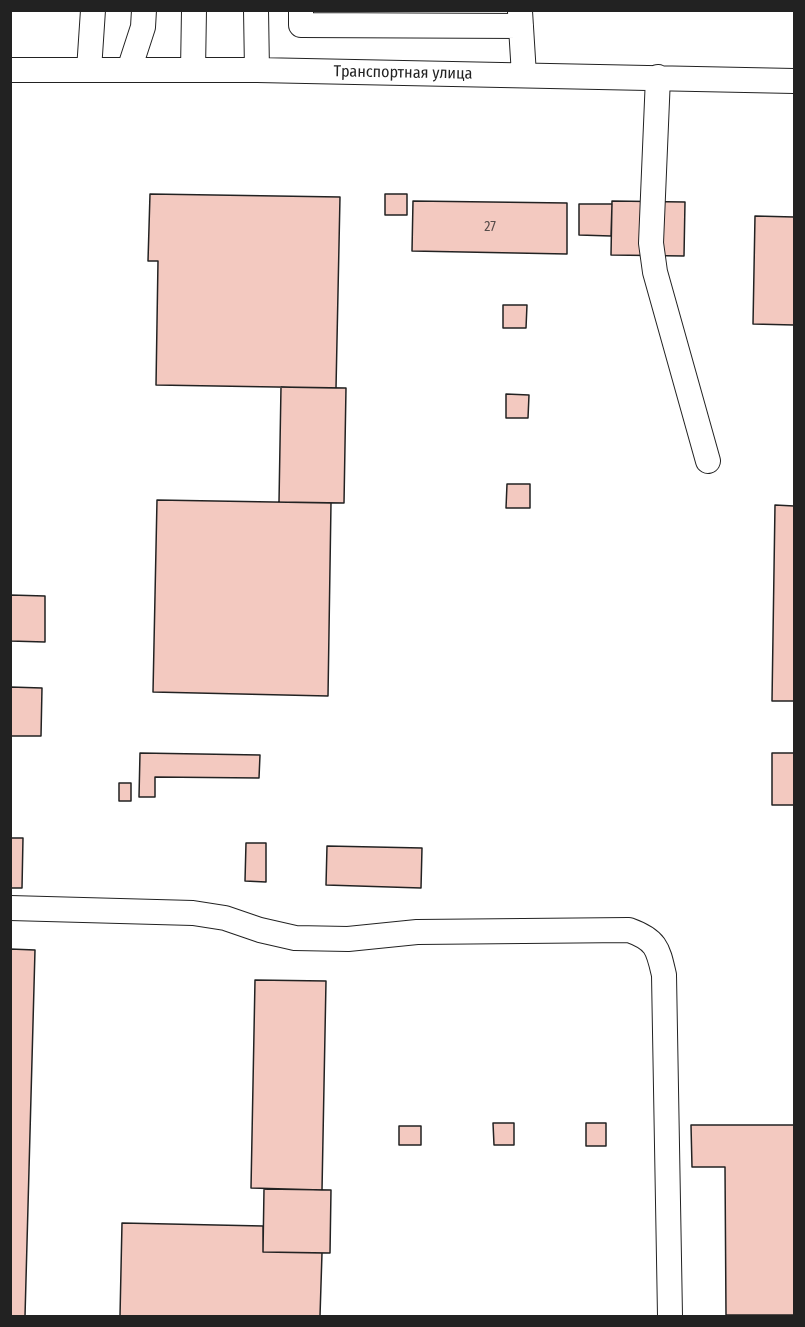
<!DOCTYPE html>
<html>
<head>
<meta charset="utf-8">
<style>
  body { margin:0 }
  #map { position:relative; width:805px; height:1327px; overflow:hidden; background:#fff; font-family:"Fira Sans Condensed",sans-serif }
  canvas { display:block }
  .frame { position:absolute; inset:0; border:12px solid #222; pointer-events:none }
</style>
</head>
<body>
<div id="map">
<canvas width="805" height="1327"></canvas>
<div class="frame"></div>
</div>
<script>
const g = document.querySelector('canvas').getContext('2d');
g.lineJoin = 'round';
function fillPath(path, color) {
  g.fillStyle = color;
  g.fill(path, 'evenodd');
}
function stroke(path, color, width, dash) {
  g.strokeStyle = color;
  g.lineWidth = width;
  g.lineCap = dash ? 'butt' : 'round';
  g.setLineDash(dash || []);
  g.stroke(path);
}
function drawText(font, color, halo, rows, align = 'center') {
  g.font = font + ' "Fira Sans Condensed",sans-serif';
  g.lineWidth = 4.5;
  g.setLineDash([]);
  g.textBaseline = 'middle';
  g.strokeStyle = halo;
  g.fillStyle = color;
  for (const [text, x, y, turn = 0] of rows) {
    g.save();
    g.translate(x, y);
    g.rotate((+turn || 0) * Math.PI / 180);
    g.textAlign = isNaN(turn) ? turn : align;
    if (halo) g.strokeText(text, 0, 0);
    g.fillText(text, 0, 0);
    g.restore();
  }
}
const building = new Path2D(`
  M150,194L340,197L336,388L156,385L158,261H148Z
  M385,194H407V215H385Z
  M413,201L567,203V254L412,251Z
  M612,201L685,202L684,256L611,255Z
  M579,204H612L611,236L579,235Z
  M755,216L794,217V325L753,324Z
  M503,305H527L526,328H503Z
  M281,387L346,388L344,503L279,502Z
  M506,394L529,395L528,418H506Z
  M507,484H530V508H506Z
  M157,500L331,503L328,696L153,692Z
  M775,505L794,506V701H772Z
  M10,595L45,596V642L10,641Z
  M10,687L42,688L41,736H10Z
  M140,753L260,755L259,778L155,777V797H139Z
  M772,753H794V805H772Z
  M119,783H131V801H119Z
  M10,838H23L22,888H10Z
  M246,843H266V882L245,881Z
  M327,846L422,848L421,888L326,885Z
  M10,949L35,950L25,1316H10Z
  M255,980L326,981L322,1190L251,1188Z
  M493,1123H514V1145H494Z
  M586,1123H606V1146H586Z
  M691,1125H794V1315H726L725,1167H692Z
  M399,1126H421V1145H399Z
  M264,1189L331,1190L330,1253L263,1252Z
  M122,1223L263,1226V1252L322,1253L320,1316H120Z`);
fillPath(building, '#f3c9c0');
stroke(building, '#222', 1.5);
const minor = new Path2D(`
  M256,10L257,70
  M301,10V25L521,26
  M520,11L524,75
  M10,70H257L794,81
  M89,70L93,10
  M129,70L143,27L144,10
  M193,70L194,10
  M658,77L651,243L655,272L708,461
  M10,908L193,913L225,918L260,930L295,938L348,939L417,932L629,930C657,940 658,949 664,975L670,1316`);
stroke(minor, '#222', 26);
stroke(minor, '#fff', 24);
drawText('14px', '#564c4a', null, [
  ["27",490,227]
]);
drawText('16px', '#222', '#fff', [
  ["Транспортная улица",403,73,1]
]);
</script>
</body>
</html>
